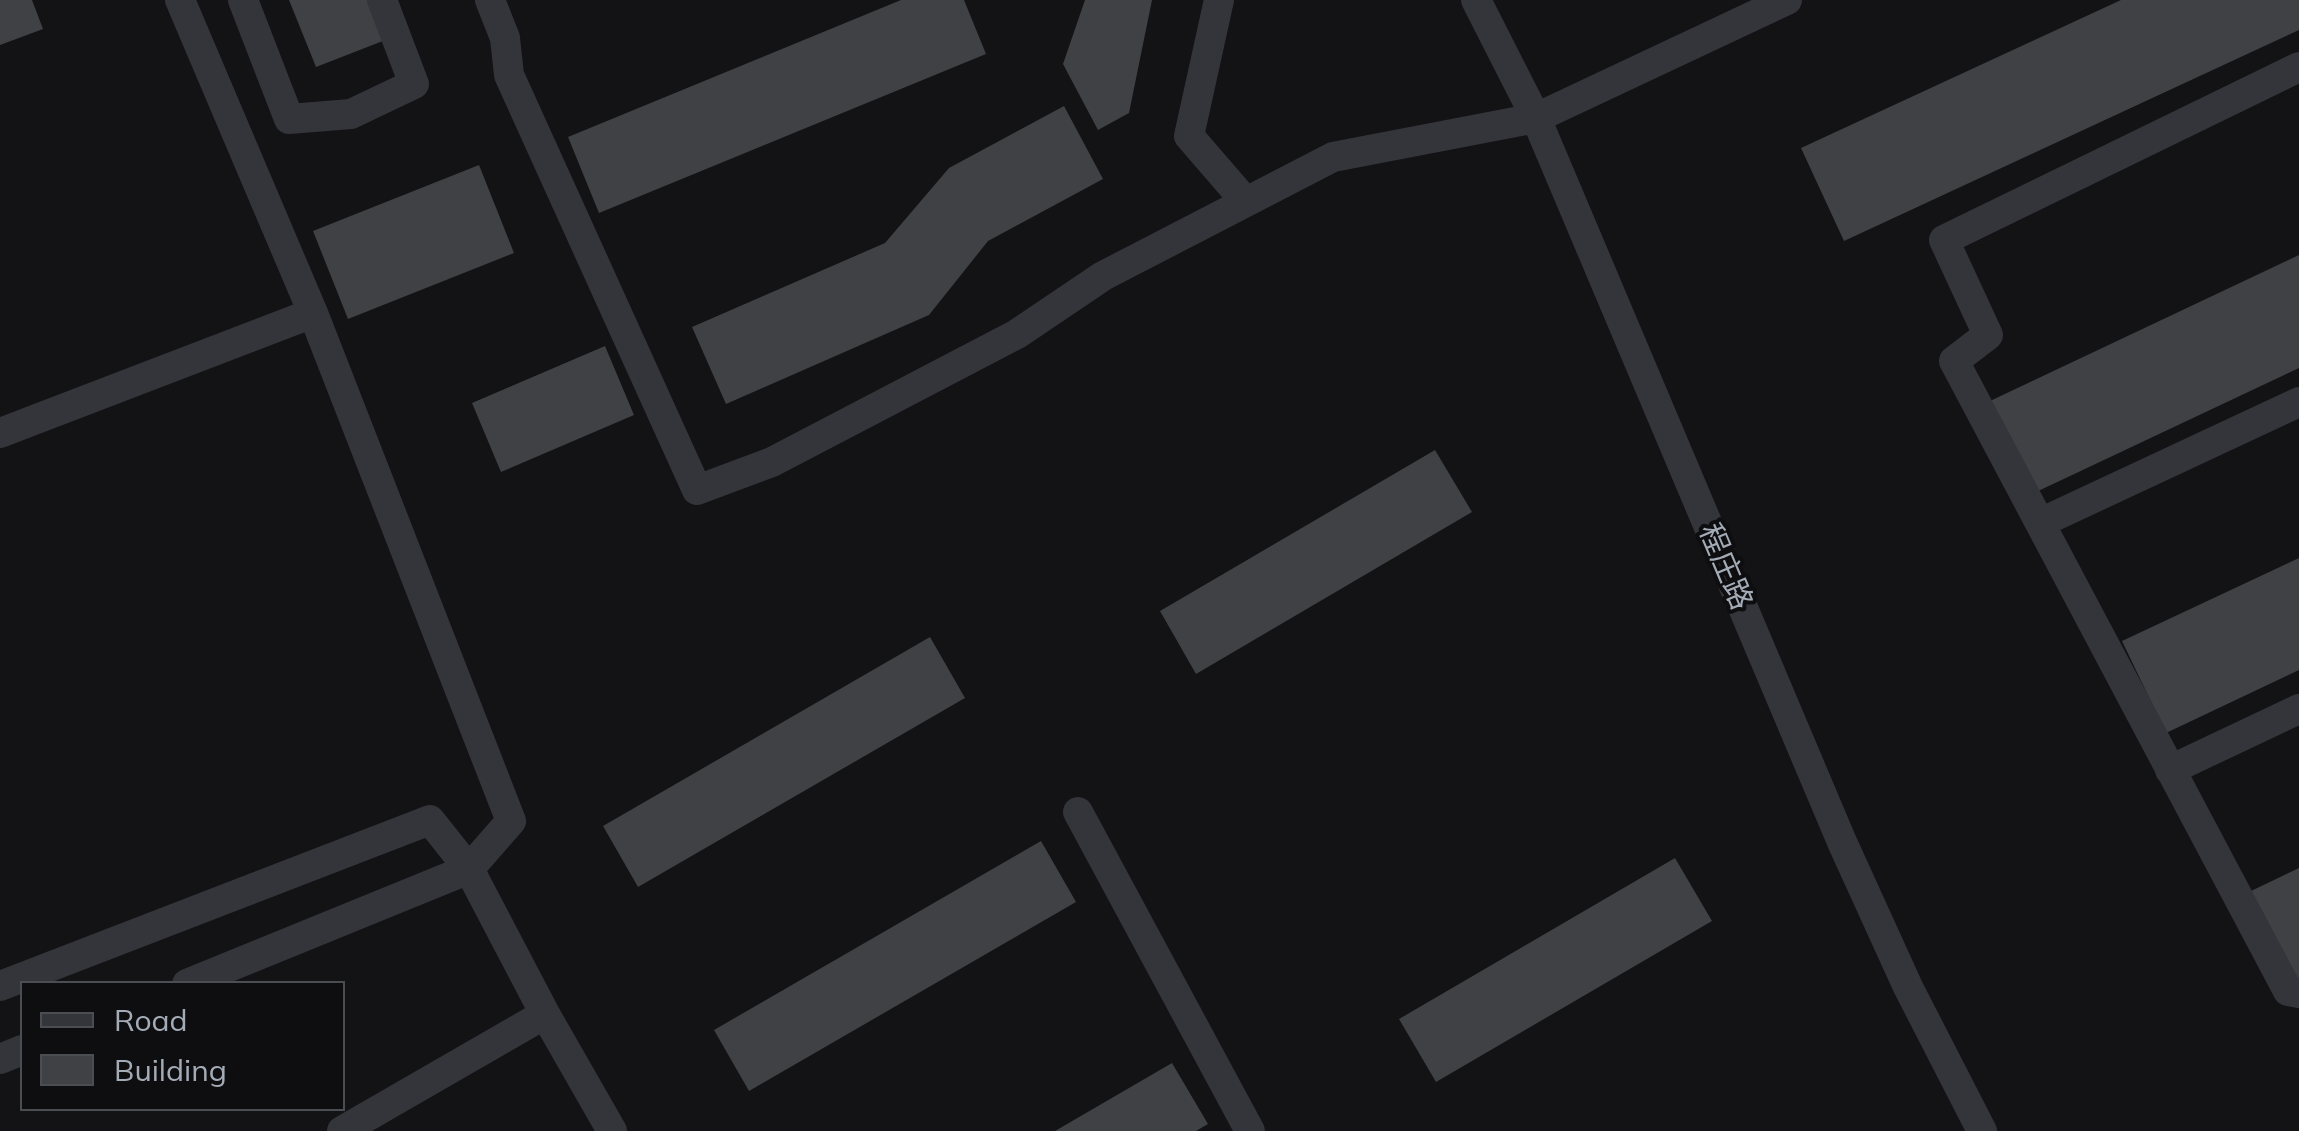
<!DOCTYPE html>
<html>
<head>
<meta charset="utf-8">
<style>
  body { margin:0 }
  #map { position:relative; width:2299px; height:1131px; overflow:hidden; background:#131315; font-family:Mulish,sans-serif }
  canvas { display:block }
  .legend { position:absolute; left:20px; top:981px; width:325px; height:130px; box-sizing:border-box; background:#0e0e10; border:2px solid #4a4d52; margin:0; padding:12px 18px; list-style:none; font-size:30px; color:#a3abb6 }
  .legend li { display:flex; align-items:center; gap:20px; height:50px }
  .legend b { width:50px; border:2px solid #4a4d52 }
</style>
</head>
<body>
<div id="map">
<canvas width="2299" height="1131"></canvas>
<ul class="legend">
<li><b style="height:12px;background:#34353a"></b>Road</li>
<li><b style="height:28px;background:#3f4145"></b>Building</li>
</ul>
</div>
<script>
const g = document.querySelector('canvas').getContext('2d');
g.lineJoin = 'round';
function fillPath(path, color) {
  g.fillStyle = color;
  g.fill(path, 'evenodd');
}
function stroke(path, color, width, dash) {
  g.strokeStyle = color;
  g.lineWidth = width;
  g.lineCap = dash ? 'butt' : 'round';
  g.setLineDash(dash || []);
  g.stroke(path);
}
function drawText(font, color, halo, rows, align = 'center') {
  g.font = font + ' Mulish,"Noto Sans SC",sans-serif';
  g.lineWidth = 8;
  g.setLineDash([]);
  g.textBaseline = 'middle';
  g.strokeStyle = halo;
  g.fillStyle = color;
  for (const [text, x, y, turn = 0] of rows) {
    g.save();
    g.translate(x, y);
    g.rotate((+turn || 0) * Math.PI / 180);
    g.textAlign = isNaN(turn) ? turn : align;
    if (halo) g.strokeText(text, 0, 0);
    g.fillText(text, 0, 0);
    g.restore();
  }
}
fillPath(new Path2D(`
  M0,0H32L43,29L0,45Z
  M289,0H372L388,39L316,67Z
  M901,0H964L986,54L599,213L568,137Z
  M1085,0H1152L1129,113L1098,130L1063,64Z
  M2121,0H2299V30L1844,241L1801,148Z
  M1064,106L1103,179L988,241L929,315L726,404L692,327L885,243L949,168Z
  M479,165L514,253L348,319L313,231Z
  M2299,255V368L2034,493L1990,401Z
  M605,346L634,415L501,472L472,403Z
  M1435,450L1472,512L1196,674L1160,611Z
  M2299,558V670L2166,733L2122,641Z
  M930,637L965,698L638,887L603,826Z
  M1041,841L1076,902L749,1091L714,1030Z
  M1675,858L1712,921L1436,1082L1399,1019Z
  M2299,868V981L2251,891Z
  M1172,1063L1208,1124L1196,1131H1055Z`), '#3f4145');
stroke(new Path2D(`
  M180,0L313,313
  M243,0L289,119L351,114L414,84L382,0
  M490,0L505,38L509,75L697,490L772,462L1017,334L1103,276L1333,157L1536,118L1787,0
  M1219,0L1189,136L1246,202
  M1476,0L1536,118L1842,842L1908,987L1982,1131
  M2299,67L1944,240L1988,335L1954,361L2288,991L2299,993
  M0,433L313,313L511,821L469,869L430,820L0,986
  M2040,523L2299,402
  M2170,770L2299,709
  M1078,812L1250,1131
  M187,984L469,869L545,1014L342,1131
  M545,1014L612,1131
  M0,1059L22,1050`), '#34353a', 30);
drawText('30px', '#a3abb6', '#0e0e10', [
  ["程庄路",1725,567,67]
]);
</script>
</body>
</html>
